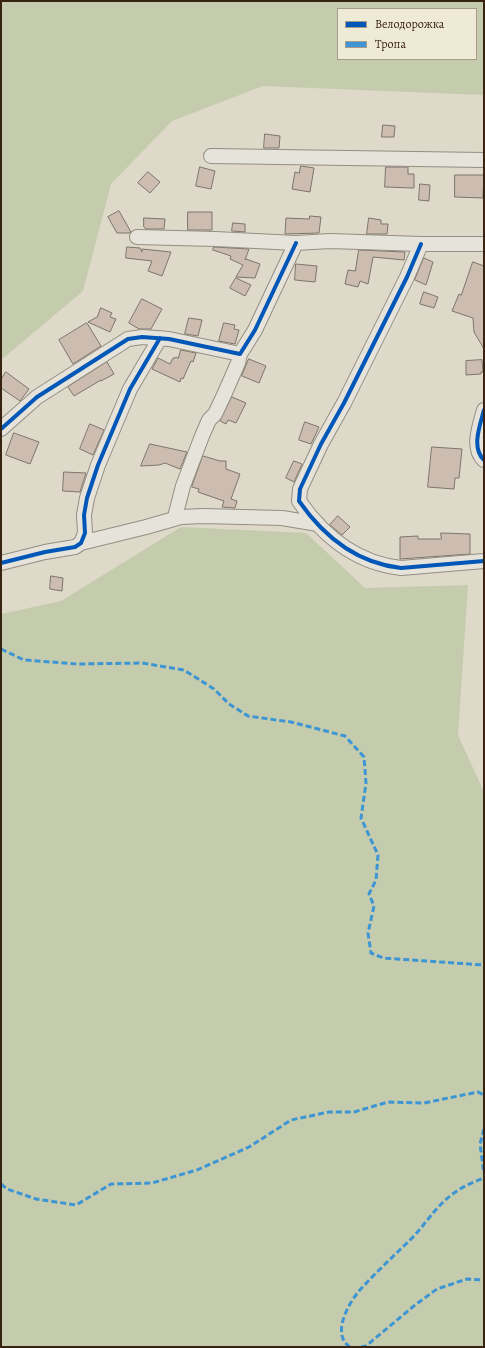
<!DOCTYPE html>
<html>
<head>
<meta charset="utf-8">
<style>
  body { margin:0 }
  #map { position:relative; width:485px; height:1348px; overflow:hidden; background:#ded9c9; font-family:Alegreya,serif }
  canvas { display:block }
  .frame { position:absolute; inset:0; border:2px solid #382212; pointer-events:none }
  .legend { position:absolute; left:337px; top:8px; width:140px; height:52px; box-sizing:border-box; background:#efead6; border:1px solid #a69a88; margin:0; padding:5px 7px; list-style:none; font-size:12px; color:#382212 }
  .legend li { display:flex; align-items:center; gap:8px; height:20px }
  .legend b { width:20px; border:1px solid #a69a88 }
</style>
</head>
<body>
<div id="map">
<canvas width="485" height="1348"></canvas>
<div class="frame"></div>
<ul class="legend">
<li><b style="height:5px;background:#0057b8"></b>Велодорожка</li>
<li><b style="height:5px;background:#3e95d3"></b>Тропа</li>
</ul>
</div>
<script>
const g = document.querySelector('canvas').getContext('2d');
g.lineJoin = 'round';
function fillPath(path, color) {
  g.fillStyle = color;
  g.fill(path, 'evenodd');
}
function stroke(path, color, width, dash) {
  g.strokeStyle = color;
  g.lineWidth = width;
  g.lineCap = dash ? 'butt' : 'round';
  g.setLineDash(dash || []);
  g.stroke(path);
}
fillPath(new Path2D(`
  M1,1H484V95L263,86L172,121L111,184L83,291L1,360ZM338,9H476V59H338Z
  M181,527L306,533L365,588L468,585L458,735L484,792V1347H1V614L61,601Z`), '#c5ccad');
const building = new Path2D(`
  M383,125L395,126L394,137H382Z
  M265,134L280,136L279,148H264Z
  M301,166L314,168L310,192L292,189L295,172L299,173Z
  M200,167L215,171L211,189L196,186Z
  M386,167H408V174H414V188L385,187Z
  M148,172L160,182L150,193L138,183Z
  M455,175H484L483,198L455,197Z
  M420,184L430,185L429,201L419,200Z
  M119,211L131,232L129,233H117L108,217Z
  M188,212H212V230H188Z
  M310,216L321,217L319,233L285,234L286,218L309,219Z
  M144,218L165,219L164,229H146L144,227Z
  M369,218L381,220V224H388L387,234H367Z
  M233,223L245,224V232L232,231Z
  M127,247L140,248L142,252V249L171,252L162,276L148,271L152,261L126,258Z
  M214,247L249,249L245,260L246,259L260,264L255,278L236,277L243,265L230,259L231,256L213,250Z
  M359,250L405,252L404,260L373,257L368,284L360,281L358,287L345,284L348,270L355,271Z
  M424,258L433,262L426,285L415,280Z
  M473,262L484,266V349L474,332L473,318L452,311L459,294L461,295Z
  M296,264L317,266L315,282L295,280Z
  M236,278L251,285L245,296L230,288Z
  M424,292L438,297L434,308L420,304Z
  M142,299L162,309L151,329H139L129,323Z
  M101,308L112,313L110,317L116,319L110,332L88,322L97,317Z
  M189,318L202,320L198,336L185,334Z
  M87,323L101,346L73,364L59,340Z
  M224,323L235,325L234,329L239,330L235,344L219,341Z
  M181,350L196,353L193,362L191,361L183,379L181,378L180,382L152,369L158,358L170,364L173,358H175L176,357L178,358Z
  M249,359L266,366L259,383L242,376Z
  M482,360L483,372H481V374L466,375V361Z
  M107,362L114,374L101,381V380L74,396L68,387Z
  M6,372L29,389L20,401L1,388V380Z
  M232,397L246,403L236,423L228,420L226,424L220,421Z
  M305,422L319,427L311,444L299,440Z
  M90,424L104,430L93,455L80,449Z
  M14,433L39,442L30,464L6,455Z
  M150,444L187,452L180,469L165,463L159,465L141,466Z
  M432,447L462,449L459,478H455L454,489L428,487Z
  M203,456L220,461H226V469L240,474L231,499L237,501L235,508L222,507L224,501L198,492L199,489L192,487Z
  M294,461L302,464L294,482L286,478Z
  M64,472L86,473L80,492L63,491Z
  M338,516L350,527L342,535L330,525Z
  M441,533L470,534V554L400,559V537L418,536V539H441Z
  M51,576L63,578L62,591L50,589Z`);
fillPath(building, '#ccbdb0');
stroke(building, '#7c756b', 1);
const minor = new Path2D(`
  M211,156L484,160
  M137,237L215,239L296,243L330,241L421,244H484
  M421,244L407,277L344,403L321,444L300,489L299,501C324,537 356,563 401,568L484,561
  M240,354L238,363L224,395L215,414L209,420L202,436L183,486L176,513L181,517L203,516L282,518L318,524
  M484,410C480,425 471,448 484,460
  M1,429L37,397L128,339L142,337L169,339L240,354L255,330L296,243
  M81,543L146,527L181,517
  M1,563L45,552L75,547L81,543L85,533L84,515L87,498L98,465L130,389L160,338`);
stroke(minor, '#948e83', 16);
stroke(minor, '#e6e3db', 14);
stroke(new Path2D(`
  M1,649L24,660L78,664L142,663L184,670L214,689L229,704L248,716L291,722L345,736L364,757L366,783L361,818L378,855L376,880L369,894L374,906L368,933L371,953L383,958L484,965
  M484,1129L480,1144L484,1174
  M1,1184L7,1189L36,1199L76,1205L111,1184L152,1183L197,1170L249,1147L291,1120L329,1112H354L388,1102L424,1103L478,1092L484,1095
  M350,1347C331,1335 348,1304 359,1291C376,1272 395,1255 413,1237C427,1222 437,1205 454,1193C463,1186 474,1182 484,1178
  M361,1347L366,1346L415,1305L437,1289L467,1279L484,1280`), '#3e95d3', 3, [6, 3]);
stroke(new Path2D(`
  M421,244L407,277L344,403L321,444L300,489L299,501C324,537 356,563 401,568L484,561
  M484,410C480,425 471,448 484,460
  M1,429L37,397L128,339L142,337L169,339L240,354L255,330L296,243
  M1,563L45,552L75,547L81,543L85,533L84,515L87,498L98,465L130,389L160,338`), '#0057b8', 4);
</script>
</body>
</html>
